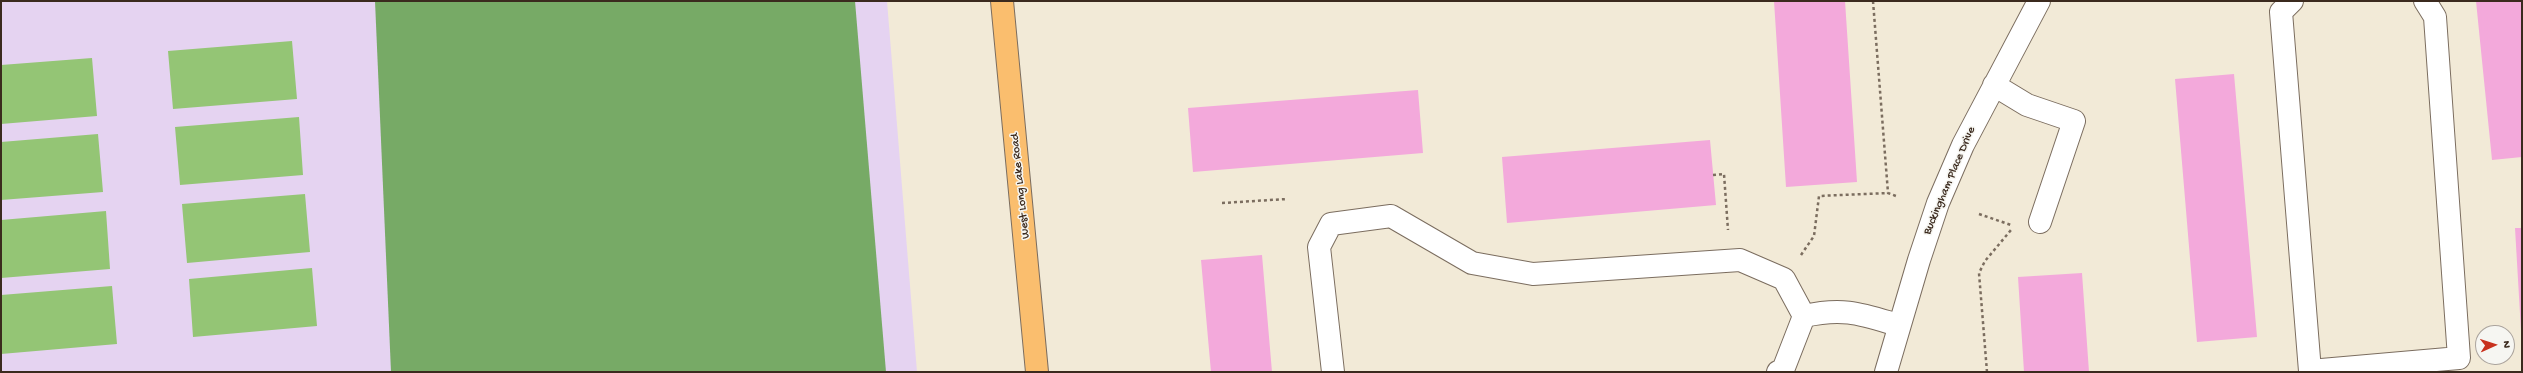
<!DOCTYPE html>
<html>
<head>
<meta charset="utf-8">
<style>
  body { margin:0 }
  #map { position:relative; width:2523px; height:373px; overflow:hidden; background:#f2ead7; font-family:"Gochi Hand",sans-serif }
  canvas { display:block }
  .frame { position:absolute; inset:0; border:2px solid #3b2a1e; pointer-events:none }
  .north { position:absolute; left:2475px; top:325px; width:40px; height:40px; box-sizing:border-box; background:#f6f6f2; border:1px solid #aba49d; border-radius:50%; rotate:87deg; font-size:11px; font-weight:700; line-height:16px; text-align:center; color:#3b2a1e }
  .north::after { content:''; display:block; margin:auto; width:14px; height:18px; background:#c8321e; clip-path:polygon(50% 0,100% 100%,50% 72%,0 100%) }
</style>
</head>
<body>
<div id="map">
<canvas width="2523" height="373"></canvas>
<div class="frame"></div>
<div class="north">N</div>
</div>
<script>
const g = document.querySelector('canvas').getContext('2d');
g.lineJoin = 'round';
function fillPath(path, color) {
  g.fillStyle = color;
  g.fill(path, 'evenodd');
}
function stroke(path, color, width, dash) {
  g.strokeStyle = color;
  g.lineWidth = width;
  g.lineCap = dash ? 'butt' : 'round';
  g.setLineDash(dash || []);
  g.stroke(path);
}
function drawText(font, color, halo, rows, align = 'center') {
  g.font = font + ' "Gochi Hand",sans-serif';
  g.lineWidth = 3;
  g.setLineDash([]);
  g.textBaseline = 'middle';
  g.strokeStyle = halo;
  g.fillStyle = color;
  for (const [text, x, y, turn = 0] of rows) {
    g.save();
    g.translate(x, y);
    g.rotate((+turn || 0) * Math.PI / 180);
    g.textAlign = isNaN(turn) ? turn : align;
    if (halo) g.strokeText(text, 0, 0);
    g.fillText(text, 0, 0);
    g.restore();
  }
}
fillPath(new Path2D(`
  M1,1H887L917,372H1Z`), '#e5d3f1');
fillPath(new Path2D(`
  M292,41L297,99L173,109L168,51Z
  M92,58L97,116L1,124V65Z
  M299,117L303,175L180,185L175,127Z
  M98,134L103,192L1,200V142Z
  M305,194L310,252L187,263L182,204Z
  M106,211L110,269L1,278V220Z
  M312,268L317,326L193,337L189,279Z
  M112,286L117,344L1,354V295Z`), '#94c575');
fillPath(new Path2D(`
  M375,1H855L886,372H391Z`), '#7a6');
fillPath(new Path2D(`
  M1774,1H1845L1857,182L1786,187Z
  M2476,1H2522V157L2492,160Z
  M2234,74L2257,337L2197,342L2175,79Z
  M1418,90L1423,153L1193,172L1188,108Z
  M1710,140L1716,205L1507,223L1502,157Z
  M2515,228H2522V331H2521Z
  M1262,255L1272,372H1211L1201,260Z
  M2082,273L2089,372H2024L2018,277Z`), '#f3a9db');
const minor = new Path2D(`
  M2292,1L2281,12L2310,371L2459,358L2435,17L2425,1
  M1994,85L2027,105L2074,121L2040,222
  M1804,316C1844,307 1861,314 1898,325
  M1333,372L1319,247L1331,224L1391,216L1472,263L1533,274L1740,260L1784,279L1804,316
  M1778,372L1783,370L1804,316
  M1886,372L1919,260L1938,203L1963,145L2039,1`);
const major = new Path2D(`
  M1002,1L1037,372`);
stroke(minor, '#7b6d5f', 24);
stroke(major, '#7b6d5f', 24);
stroke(new Path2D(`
  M1873,1L1888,193L1896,196
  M1713,175L1724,174L1728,230
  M1222,203L1287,199
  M1979,214L2011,225
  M1801,255L1814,236L1819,196L1888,193
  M1987,372L1979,273L1985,261L2011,230`), '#7b6d5f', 2.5, [3, 3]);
stroke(minor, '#fff', 22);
stroke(major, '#fabe6e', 22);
drawText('12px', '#3b2a1e', '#f6f6f2', [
  ["Buckingham Place Drive",1950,181,-67],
  ["West Long Lake Road",1021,186,-96]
]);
</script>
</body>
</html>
